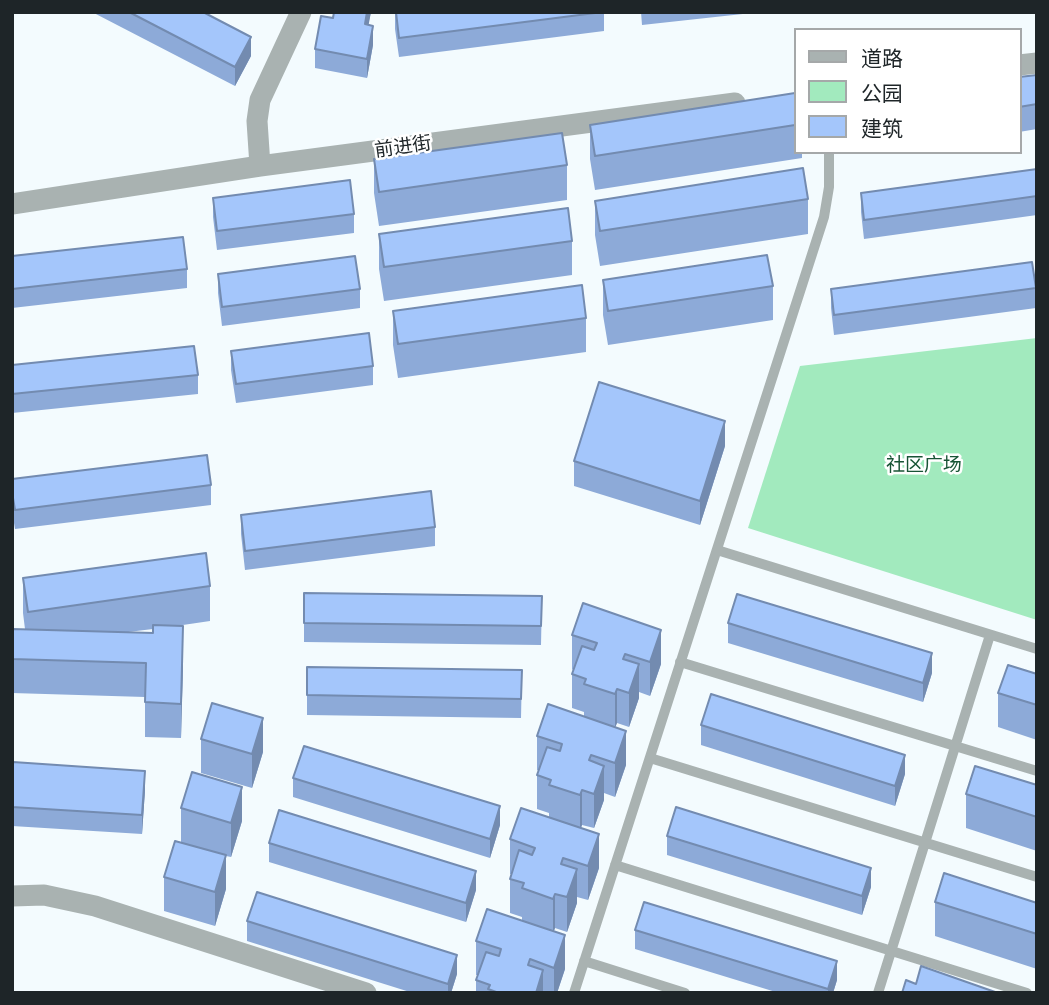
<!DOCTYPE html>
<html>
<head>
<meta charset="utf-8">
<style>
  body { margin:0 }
  #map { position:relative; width:1049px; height:1005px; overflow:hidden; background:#f3fbfe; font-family:Mulish,"Noto Sans SC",sans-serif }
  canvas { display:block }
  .frame { position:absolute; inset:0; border:14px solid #1e2528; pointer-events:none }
  .legend { position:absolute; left:794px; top:28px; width:228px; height:126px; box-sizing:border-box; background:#fff; border:2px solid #a5a8a9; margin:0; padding:9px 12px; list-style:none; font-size:21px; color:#1e2528 }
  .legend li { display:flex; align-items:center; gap:14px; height:35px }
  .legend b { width:35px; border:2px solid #a5a8a9 }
</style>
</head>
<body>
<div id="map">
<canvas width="1049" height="1005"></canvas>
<div class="frame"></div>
<ul class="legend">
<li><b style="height:9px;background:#a9b2b1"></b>道路</li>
<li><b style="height:19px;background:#a2eabe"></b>公园</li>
<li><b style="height:19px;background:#a4c6fb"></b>建筑</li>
</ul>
</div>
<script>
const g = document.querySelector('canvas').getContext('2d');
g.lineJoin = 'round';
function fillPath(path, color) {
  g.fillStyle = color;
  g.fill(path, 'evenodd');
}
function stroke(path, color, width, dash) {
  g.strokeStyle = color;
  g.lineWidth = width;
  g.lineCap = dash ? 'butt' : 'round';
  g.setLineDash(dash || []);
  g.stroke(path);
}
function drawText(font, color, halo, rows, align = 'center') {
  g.font = font + ' Mulish,"Noto Sans SC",sans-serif';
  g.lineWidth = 5;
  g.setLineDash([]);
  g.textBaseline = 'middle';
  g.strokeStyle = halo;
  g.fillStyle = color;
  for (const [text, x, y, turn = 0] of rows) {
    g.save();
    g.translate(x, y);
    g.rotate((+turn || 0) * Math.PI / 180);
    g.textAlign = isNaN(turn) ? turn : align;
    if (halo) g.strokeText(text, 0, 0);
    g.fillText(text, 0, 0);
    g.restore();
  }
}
fillPath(new Path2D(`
  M1037,338V620L748,528L800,366Z`), '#a2eabe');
stroke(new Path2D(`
  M717,550L1037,649
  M680,662L1037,771
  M650,758L1037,877
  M615,865L1027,993
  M584,961L685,993
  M574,993L824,217L829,187V152
  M878,993L990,635`), '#a9b2b1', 10);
stroke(new Path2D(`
  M1019,65L1037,63
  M260,166L257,121L260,100L301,12
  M12,204L260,166L735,103
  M12,896L44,895L95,906L366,993`), '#a9b2b1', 21);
fillPath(new Path2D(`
  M92,12H203L251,56L235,86Z
  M334,12H371L368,25L373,45L367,78L315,68V49L333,18Z
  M395,12H604V31L399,57L395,29Z
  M641,12H761L642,25Z
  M1037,75V129L1019,132V77Z
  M795,93V152H802V158L595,190L590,159V125Z
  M859,152H874L859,154Z
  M374,159L567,165V200L379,226L374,193Z
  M1037,169V215L864,239L861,212V193Z
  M213,198L354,214V233L217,250L213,217Z
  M808,199V234L600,266L595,235V201Z
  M379,234L572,241V275L384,301L379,269Z
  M12,256L187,269V288L12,308Z
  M218,274L360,289V308L222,326L218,293Z
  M603,280L773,286V320L608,345L603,315Z
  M1036,288V308L834,335L831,308V289Z
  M393,311L586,318V352L398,378L393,345Z
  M231,351L373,366V385L236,403L231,370Z
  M12,365L198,375V394L12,413Z
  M725,446L700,525L574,486V461Z
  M12,479L211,485V505L15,529L12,511Z
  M241,515L435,527V546L245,570L241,534Z
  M23,578L210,586V621L176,626L183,660L181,738L145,737V697L12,693V629H25L23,613ZM153,629V633L128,632Z
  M542,596L541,645L304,642V623Z
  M728,623L932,673L923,702L728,643Z
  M572,635L661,664L650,696L639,692V698L629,727L617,723L615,727L626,765L615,797L604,793V800L594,828L582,825L581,828L599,868L588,900L577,897V903L567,932L555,928L554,931L565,969L557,993H476V980L478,975H476V941L522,921V917L510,913V879L511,874H510V839L549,817V813L537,809V775L539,771L537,770V736L584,717V712L572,708V674L573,670L572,669Z
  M307,667L522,670L521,718L307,715Z
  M1037,674V740L998,727V693Z
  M701,725L905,774L895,806L701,745Z
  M201,739L263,752L252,788L201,773Z
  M293,778L500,825L490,858L293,797Z
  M12,782L145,790L142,834L12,826Z
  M1037,785V851L966,828V794Z
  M181,808L242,821L231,857L226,856V889L215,926L164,911V877L181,842Z
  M667,836L871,887L862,915L667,855Z
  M269,843L476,890L466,922L269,862Z
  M935,902L1037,903V969L935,936Z
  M247,921L457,974L451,993H413L247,941Z
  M635,930L837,980L833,993H779L635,949Z`), '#8daad8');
fillPath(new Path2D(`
  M367,12H371L365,44V24Z
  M373,26V45L367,78V59Z
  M251,37V56L235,86V67Z
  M725,421V446L700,525V501Z
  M183,626V660L181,738V704Z
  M661,630V664L650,696V662Z
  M932,653V673L923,702V683Z
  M639,664V698L629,727V693Z
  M617,689V723L615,728V694Z
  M263,718V752L252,788V754Z
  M626,731V765L615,797V763Z
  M905,755V774L895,806V786Z
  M604,766V800L594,828V794Z
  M145,771V790L142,834V815Z
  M242,787V821L231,857V823Z
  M582,790V825L580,830V795Z
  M500,806V825L490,858V839Z
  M599,834V868L588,900V866Z
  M226,855V889L215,926V892Z
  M871,868V887L862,915V896Z
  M577,869V903L567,932V897Z
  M476,871V890L466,922V903Z
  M555,894V928L553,933V899Z
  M565,935V969L557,993H554V968Z
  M457,955V974L451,993H448V984Z
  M837,961V980L833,993H828V989Z
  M543,970V993H536Z`), '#738bb0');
const building = new Path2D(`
  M129,12H203L251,37L235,67Z
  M334,12H367L365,24L373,26L367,59L315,49L321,16L333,18Z
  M396,12H603L399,38Z
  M1037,75V104L1019,107V77Z
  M795,93V125L595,156L590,125Z
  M562,133L567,165L379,192L374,159Z
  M803,168L808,199L600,231L595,201Z
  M1037,169V196L864,220L861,193Z
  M350,180L354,214L217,231L213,198Z
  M568,208L572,241L384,267L379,234Z
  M183,237L187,269L12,289V256Z
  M767,255L773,286L608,311L603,280Z
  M355,256L360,289L222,307L218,274Z
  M1032,262L1036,288L834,315L831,289Z
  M582,285L586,318L398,344L393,311Z
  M369,333L373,366L236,384L231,351Z
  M194,346L198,375L12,394V365Z
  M599,382L725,421L700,501L574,461Z
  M207,455L211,485L15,510L12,492V479Z
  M431,491L435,527L245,551L241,515Z
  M206,553L210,586L28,612L23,578Z
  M304,593L542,596L541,626L304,623Z
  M737,594L932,653L923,683L728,623Z
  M583,603L661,630L650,662L625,654L623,659L639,664L629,693L617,689L615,694L584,684L586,679L572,674L582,646L594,650L597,643L572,635Z
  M153,625L183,626L181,704L145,702L146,663L12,659V629L153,633Z
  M1008,665L1037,674V705L998,693Z
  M307,667L522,670L521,699L307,695Z
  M711,694L905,755L895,786L701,725Z
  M212,703L263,718L252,754L201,739Z
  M548,704L626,731L615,763L591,755L589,760L604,766L594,794L582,790L580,795L549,785L551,780L537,775L547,747L560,751L562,744L537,736Z
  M304,746L500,806L490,839L293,778Z
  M13,762L145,771L142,815L12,807Z
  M975,766L1037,785V817L966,794Z
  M192,772L242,787L231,823L181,808Z
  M676,807L871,868L862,896L667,836Z
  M521,808L599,834L588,866L563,858L561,864L577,869L567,897L555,894L553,899L522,888L524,883L510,879L519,850L532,855L535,848L510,839Z
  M279,810L476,871L466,903L269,843Z
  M175,841L226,855L215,892L164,877Z
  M944,873L1037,903V934L935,902Z
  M257,892L457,955L448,984L247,921Z
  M644,902L837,961L828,989L635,930Z
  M487,909L565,935L554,968L530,959L528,965L543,970L536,993H499L488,989L490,985L476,980L486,952L499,956L501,949L476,941Z
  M921,966L998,993H902L906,980L916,984Z`);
fillPath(building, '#a4c6fb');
stroke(building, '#738bb0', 2);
drawText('19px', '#1e2528', '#fff', [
  ["前进街",403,147,-8]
]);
drawText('19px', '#185435', '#fff', [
  ["社区广场",924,465]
]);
</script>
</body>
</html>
